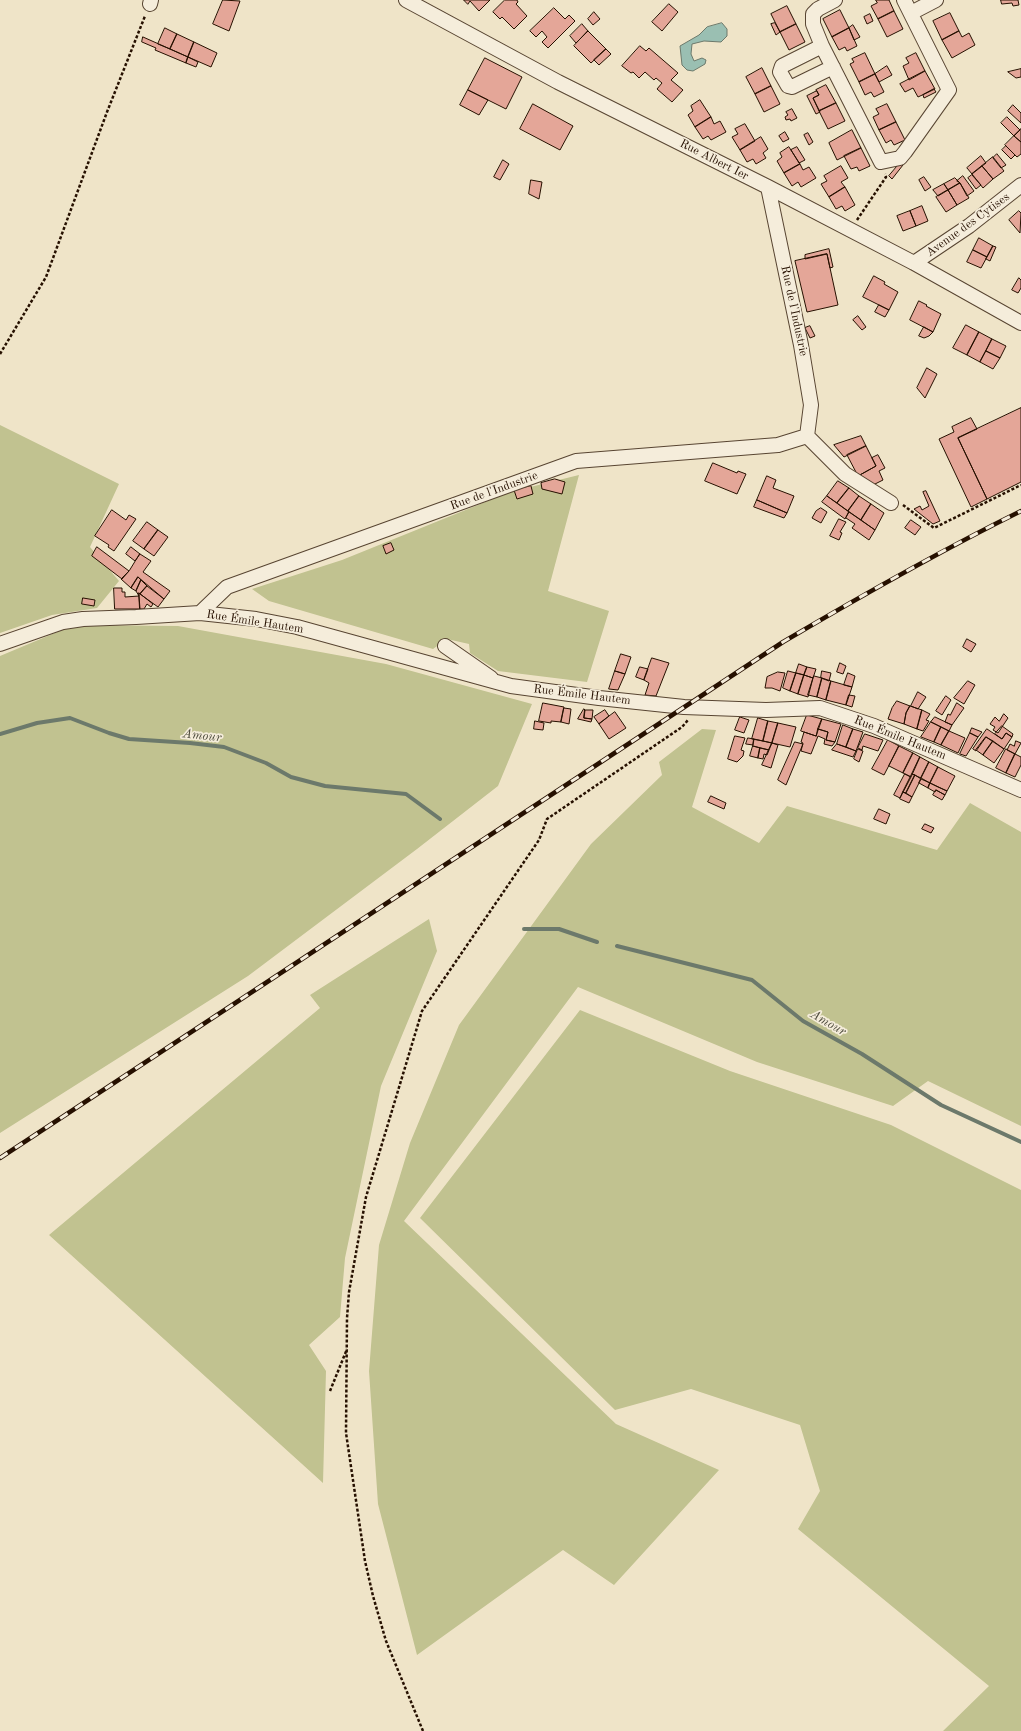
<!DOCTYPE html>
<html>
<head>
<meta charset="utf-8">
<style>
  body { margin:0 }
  canvas { display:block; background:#efe4c8 }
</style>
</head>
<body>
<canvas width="1021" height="1731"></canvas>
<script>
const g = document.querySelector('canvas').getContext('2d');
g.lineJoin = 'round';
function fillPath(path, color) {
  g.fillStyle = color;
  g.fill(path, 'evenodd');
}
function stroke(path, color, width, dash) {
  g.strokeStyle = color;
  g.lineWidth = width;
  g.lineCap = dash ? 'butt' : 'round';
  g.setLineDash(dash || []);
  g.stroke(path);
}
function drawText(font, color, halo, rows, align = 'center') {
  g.font = font + ' "Old Standard TT",serif';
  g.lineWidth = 3.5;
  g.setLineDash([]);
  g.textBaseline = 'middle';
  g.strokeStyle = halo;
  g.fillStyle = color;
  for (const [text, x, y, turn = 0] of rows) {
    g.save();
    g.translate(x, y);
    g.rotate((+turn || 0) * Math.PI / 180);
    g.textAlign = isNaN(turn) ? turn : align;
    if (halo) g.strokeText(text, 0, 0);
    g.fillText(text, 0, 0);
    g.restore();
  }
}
fillPath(new Path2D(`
  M0,425L119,484L90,547L119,581L97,608L52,615L0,633Z
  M579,475L548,591L609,611L587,682L498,671L470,653L469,644L447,639L433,649L269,601L252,589L342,560L510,492Z
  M74,625L178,626L386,664L532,704L498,786L417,849L248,976L0,1133V656Z
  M702,729L716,730L692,807L759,843L787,806L937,850L970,803L1021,832V1126L928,1081L893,1106L757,1062L578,987L404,1221L616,1424L719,1470L614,1585L563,1550L417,1655L378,1504L369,1371L379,1245L410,1143L459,1025L591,844L662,775L659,762Z
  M429,919L437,951L381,1086L345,1258L340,1317L309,1345L326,1371L323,1483L49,1235L320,1008L310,995Z
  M580,1010L730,1071L891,1125L1021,1190V1731H943L989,1686L798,1529L820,1491L800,1425L691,1389L615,1410L420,1218Z`), '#c1c290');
const water = new Path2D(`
  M722,23L727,29V36L721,42L704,41L692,44L691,54L694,61L702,58L706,60L705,64L693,71L687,70L682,65L680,46L699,35L707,27Z`);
fillPath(water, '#9abfb2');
stroke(water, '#6c796b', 1);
stroke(new Path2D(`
  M0,734L37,723L70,718L109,733L129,739L190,743L224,747L266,763L291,777L325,786L406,794L440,819
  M524,929H559L597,942
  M617,946L752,980L803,1021L862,1054L941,1105L1021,1142`), '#6c796b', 4);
const building = new Path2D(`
  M223,0L240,1L229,31L213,24Z
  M464,0H490L479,11L470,1L468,4Z
  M505,0H517L518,2L516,4L527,16L514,29L502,17L500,19L493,12Z
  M876,0H889L894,11L878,19L871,6L877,3Z
  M1001,0H1018L1019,5L1013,6L1012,3L1002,4Z
  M669,4L678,12L662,31L652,22Z
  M787,6L796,24L780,32L771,14Z
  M554,8L565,19L569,15L575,21L548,48L542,42L547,37L542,31L536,37L530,31Z
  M840,10L849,28L832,37L823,19Z
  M894,11L903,29L887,37L878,19Z
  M594,12L600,19L593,25L588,19Z
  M950,13L959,31L942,40L933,21Z
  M870,14L873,21L867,24L864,17Z
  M775,23L780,32L776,35L771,24Z
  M582,24L588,31L576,43L570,36Z
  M796,24L805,42L789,50L780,32Z
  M853,25L860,37L854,40L849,28Z
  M165,28L177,34L170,49L158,44Z
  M849,28L857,46L847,51L845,47L839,50L832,37Z
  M588,31L606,49L591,63L574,46Z
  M959,31L962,37L969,33L975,45L952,58L942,40Z
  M177,34L194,42L188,57L170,49Z
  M143,37L188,57L186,63L155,50L156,48L142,42Z
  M194,42L217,53L211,67L188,57Z
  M640,46L646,51L649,48L678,73L671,80L683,90L672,102L657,89L662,83L656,78L654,80L645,72L639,78L633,72L631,73L622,66Z
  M606,49L611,54L599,65L594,60Z
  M865,53L875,74L859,82L850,64L854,62L852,59Z
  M916,53L925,71L909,80L903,66L909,63L906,58Z
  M188,57L198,62L196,67L186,63Z
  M485,58L522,77L506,109L468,90Z
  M887,66L892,75L879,82L875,74Z
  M762,68L771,86L755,94L746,77Z
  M1021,69V77L1016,78L1008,72Z
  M925,71L935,89L918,97L913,88L905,92L900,84Z
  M875,74L884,92L874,97L871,92L865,95L859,82Z
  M826,85L836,103L819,111L813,98L819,95L816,90Z
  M771,86L780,104L764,112L755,94Z
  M934,89L936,92L924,98L923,95Z
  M468,90L488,100L479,115L460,105Z
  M817,91L819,95L813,98L820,112L816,114L807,96Z
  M700,100L711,117L695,127L688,115L693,111L691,106Z
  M836,103L845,121L828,129L819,111Z
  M533,104L573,126L560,150L520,129Z
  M887,104L896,122L879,130L873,117L879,114L876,109Z
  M1013,105L1021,113V123L1008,111Z
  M792,109L797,118L791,121L790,119L786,120L785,117L788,115L786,112Z
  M711,117L714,124L720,121L726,132L711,140L708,136L703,139L695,127Z
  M1007,117L1020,130L1014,136L1001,123Z
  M896,122L905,140L894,145L891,140L886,143L879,130Z
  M745,124L755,141L740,150L732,137L738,134L735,129Z
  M1021,129V142L1014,136Z
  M852,130L861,148L837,160L829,143Z
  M785,132L789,139L783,142L779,136Z
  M808,133L813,142L809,145L804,135Z
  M1014,136L1021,142V154L1017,157L1005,145Z
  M761,137L768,149L763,153L766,158L756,164L753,159L747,162L740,150Z
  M1006,146L1015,155L1011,159L1002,150Z
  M789,147L800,164L784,173L777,161L782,157L780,153Z
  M797,147L805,160L799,163L791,150Z
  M861,148L870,166L859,171L857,167L851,169L844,156Z
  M997,154L1006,165L1001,168L993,158Z
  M981,156L986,163L972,174L967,168Z
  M993,157L1004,171L993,179L982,166Z
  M503,160L509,164L500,180L494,177Z
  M900,163L903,165L892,179L889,176Z
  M800,164L803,170L809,167L816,178L801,187L798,182L792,186L784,173Z
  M841,166L848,178L841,182L845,187L829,197L821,184L827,181L824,176Z
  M982,166L993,179L983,188L972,174Z
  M972,175L981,185L976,189L968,178Z
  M963,176L974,191L967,196L960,183L957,181Z
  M924,177L931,187L925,191L919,180Z
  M955,178L960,183L948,190L944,184Z
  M531,180L542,182L539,199L529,194Z
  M960,183L969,198L957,205L948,190Z
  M944,184L948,190L938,196L933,190Z
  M845,187L855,205L845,211L842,206L836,209L829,197Z
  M948,190L957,205L946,212L936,197Z
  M922,206L928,221L916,226L910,211Z
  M910,211L916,226L903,231L897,216Z
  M1019,211L1021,213L1020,233L1009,220Z
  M979,238L993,246L987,257L973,250Z
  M993,246L996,247L990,261L986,259Z
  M829,249L833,267L830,268L827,254L805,259V255Z
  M973,250L987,257L981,268L967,262Z
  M827,254L838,305L807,312L795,261Z
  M874,276L885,282L884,284L898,292L889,310L863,297Z
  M1019,278L1021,280V288L1018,293L1012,290Z
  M919,301L927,305L926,306L941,314L933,332L910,320Z
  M879,305L889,310L885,317L875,312Z
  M858,316L866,327L862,330L853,320Z
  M966,325L979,332L967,355L953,348Z
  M810,326L815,336L810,338L805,328Z
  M924,327L933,332L929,336L924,338L919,336Z
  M979,332L992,339L980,362L967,355Z
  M992,339L1006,346L1000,358L986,351Z
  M986,351L1000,358L993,369L980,362Z
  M927,368L937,374L925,398L917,388Z
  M1021,408V482L987,499L958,438Z
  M971,418L977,429L958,438L987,499L971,507L939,439L954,432L952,427Z
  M861,436L866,446L844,457L834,445Z
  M866,446L876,466L858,476L847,455Z
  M878,455L885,468L879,471L883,480L873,485L858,476L876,466L872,458Z
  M713,463L737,473L738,471L746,474L737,494L705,481Z
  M767,476L776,480L773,488L794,496L787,513L757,500Z
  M555,479L565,482L562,494L542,489L541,483Z
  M838,481L849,488L837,503L827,496Z
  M531,486L533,494L517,499L514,490Z
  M849,488L859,496L848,511L837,503Z
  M926,491L940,521L933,524L914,509L920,506L922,510L929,506L923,492Z
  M827,496L849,512L845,519L822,502Z
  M859,496L871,504L861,520L848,511Z
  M757,500L787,513L784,518L754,507Z
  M871,504L884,513L875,530L861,520Z
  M821,508L827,512L821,523L812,518L816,511Z
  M112,510L126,520L129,515L136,519L114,551L108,547L109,545L95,536Z
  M849,512L875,530L869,540L852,528L855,524L846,518Z
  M839,519L846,522L840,532L842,533L839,540L830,536Z
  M911,520L921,527L915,535L905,528Z
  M147,522L158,530L144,549L133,541Z
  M158,530L168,537L154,556L144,549Z
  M391,543L394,550L386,554L383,546Z
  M97,547L129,571L122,579L92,556Z
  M131,547L140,554L135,561L126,554Z
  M140,554L151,561L143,572L170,591L164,599L138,577L131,588L121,579L129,571Z
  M138,577L141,580L136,591L131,588Z
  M141,580L147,586L140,594L139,593V596L136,591Z
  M147,586L164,599L158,607L140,594Z
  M114,588H122V592H125V597L139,596L140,609H115Z
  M139,593L153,604L151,607L147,604L144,609H140Z
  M83,598L95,600L94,606L82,604Z
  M967,639L976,644L971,652L963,647Z
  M621,654L631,657L625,674L615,671Z
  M652,658L669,663L656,696L645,695L649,683L644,680Z
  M840,663L846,666L843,674L837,672Z
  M799,664L807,667L804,675L796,673Z
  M640,667L648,669L644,680L636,677Z
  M807,667L816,669L813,678L804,675Z
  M615,671L625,674L618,690L609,689Z
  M788,671L796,673L790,691L783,688Z
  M822,671L831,673L829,681L821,678Z
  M778,672L785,673L780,691L772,688H765L767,677Z
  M796,673L804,675L798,694L790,691Z
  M848,673L855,676L852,687L844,685Z
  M804,675L813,678L808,697L798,694Z
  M814,676L822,678L817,697L808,695Z
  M822,678L831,681L826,700L817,697Z
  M831,681L852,687L846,705L826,700Z
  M968,681L975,685L964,704L954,698Z
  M918,692L926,697L918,709L911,706Z
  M849,695L855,696L852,707L846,705Z
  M946,696L951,700L942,715L936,711Z
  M897,701L910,706L906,713L904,724L888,719L892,708Z
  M543,703L564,707L561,722L551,721V723L539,721Z
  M957,703L964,708L952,725L945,722L948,714L950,715Z
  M910,706L922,710L917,729L904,724L906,713Z
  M564,708L571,709L569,724L561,722Z
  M584,709L585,710L584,718L592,719L591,722L578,719Z
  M585,710H593L592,719L584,718Z
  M605,710L609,716L599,724L594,717Z
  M922,710L930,714L926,720L929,721L923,731L917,729Z
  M615,712L626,728L609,739L599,724Z
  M1004,714L1008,718L998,733L993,730L995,727L990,724L995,717L999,721Z
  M807,715L822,719L816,736L801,731Z
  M740,717L749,720L744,733L735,730Z
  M935,717L952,725L949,731L931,722Z
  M758,718L768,721L763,741L752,739Z
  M822,719L841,724L835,742L826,740L828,732L818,729Z
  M535,721L544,723L543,730L534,729Z
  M768,721L778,723L772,743L763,741Z
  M931,722L941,727L934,742L921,737Z
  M778,723L796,727L790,747L772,743Z
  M843,725L853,729L846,747L837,744Z
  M1002,726L1013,734L1012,737L1006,733L1002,739L995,734Z
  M941,727L949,731L941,745L934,742Z
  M972,728L982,732L978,737L970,733Z
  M818,729L828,732L826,740L835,742L832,746L824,744L825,739L818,736L811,754L801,751L803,743L801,742L804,732L816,736Z
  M853,729L863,732L856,751L846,747Z
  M987,729L1002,739L1006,733L1012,737L1004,749L986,737L976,751L973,749Z
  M949,731L965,738L958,753L941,745Z
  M970,733L978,737L966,756L960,754Z
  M865,734L883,740L878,751L863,746L862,750L858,748Z
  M735,736L745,738L741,750L744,751L743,756L737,762L728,759Z
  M986,737L993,741L983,755L976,750Z
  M748,738L754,739L753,745L746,744Z
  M754,739L772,743L769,750L753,746Z
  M888,740L899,746L884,775L872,769Z
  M993,741L1004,749L994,763L983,755Z
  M1016,741L1021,743L1015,754L1007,750L1010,744L1014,746Z
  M795,742L803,744L786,785L778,780Z
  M772,743L778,745L771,768L762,765Z
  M837,744L856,751L853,757L832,750Z
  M753,746L760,748L758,758L750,756Z
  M899,746L913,753L903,773L889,766Z
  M760,748L769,750L767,755L764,754L763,759L758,758Z
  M858,749L863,751L859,762L854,759Z
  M1006,749L1015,754L1006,773L996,768Z
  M913,753L920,757L911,777L903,773Z
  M1015,754L1021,757V765L1015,777L1006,773Z
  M920,757L929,762L921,778L912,774Z
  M929,762L938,767L930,783L921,778Z
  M938,767L955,776L947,791L930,783Z
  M905,774L911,777L900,798L894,795Z
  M912,774L915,775L906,793L903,792Z
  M915,775L921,779L912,797L906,793Z
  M921,779L930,783L928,788L919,783Z
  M930,783L938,787L947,791L945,795L936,790L935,792L928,788Z
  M936,790L945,795L942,800L933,795Z
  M903,792L912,797L909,803L900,799Z
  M711,796L726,803L724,809L708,802Z
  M879,809L890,814L886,824L874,819Z
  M925,824L934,828L931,833L922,829Z`);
fillPath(building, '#e4a698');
stroke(building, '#261000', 1);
const minor = new Path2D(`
  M406,0L558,82L768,187L914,263L1021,323
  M835,0L818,9L813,14V24L822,46L881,162L900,158L905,152L949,90L904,0
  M150,4L151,0
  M911,13L936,0
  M822,46L782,66L780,72L788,86L792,87L833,67
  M768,187L801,345L811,405L807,436L845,474L891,503
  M914,263L969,226L1021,185
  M200,613L227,587L576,461L778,445L807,436
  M0,644L63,622L83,619L136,617L200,613L256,619L297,627L511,686L599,698L684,707L766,710L820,708L874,726L1021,790
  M445,646L491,678`);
stroke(minor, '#584532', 16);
stroke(new Path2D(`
  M857,220L886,177L885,174
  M0,354L46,277L107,112L145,16
  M903,505L934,528L1021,485
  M330,1391L347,1349
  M423,1731L386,1641L373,1596L365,1561L346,1433L347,1318L349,1292L366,1197L422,1011L539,840L547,819L682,727L688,720`), '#261000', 2.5, [3, 2]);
stroke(minor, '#f5eddb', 14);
const rail = new Path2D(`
  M0,1158L783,642C861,596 940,551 1021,511`);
stroke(rail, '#261000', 4.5);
stroke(rail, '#f5eddb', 3, [9]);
drawText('12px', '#261000', '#f5eddb', [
  ["Rue Albert Ier",714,160,27],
  ["Avenue des Cytises",968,225,-36],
  ["Rue de l'Industrie",794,311,78],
  ["Rue de l'Industrie",494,491,-20],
  ["Rue Émile Hautem",255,622,9],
  ["Rue Émile Hautem",582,695,7],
  ["Rue Émile Hautem",900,738,22]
]);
drawText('italic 13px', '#4f4d3e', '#f5eddb', [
  ["Amour",202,736,6],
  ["Amour",828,1023,30]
]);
</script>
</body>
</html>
